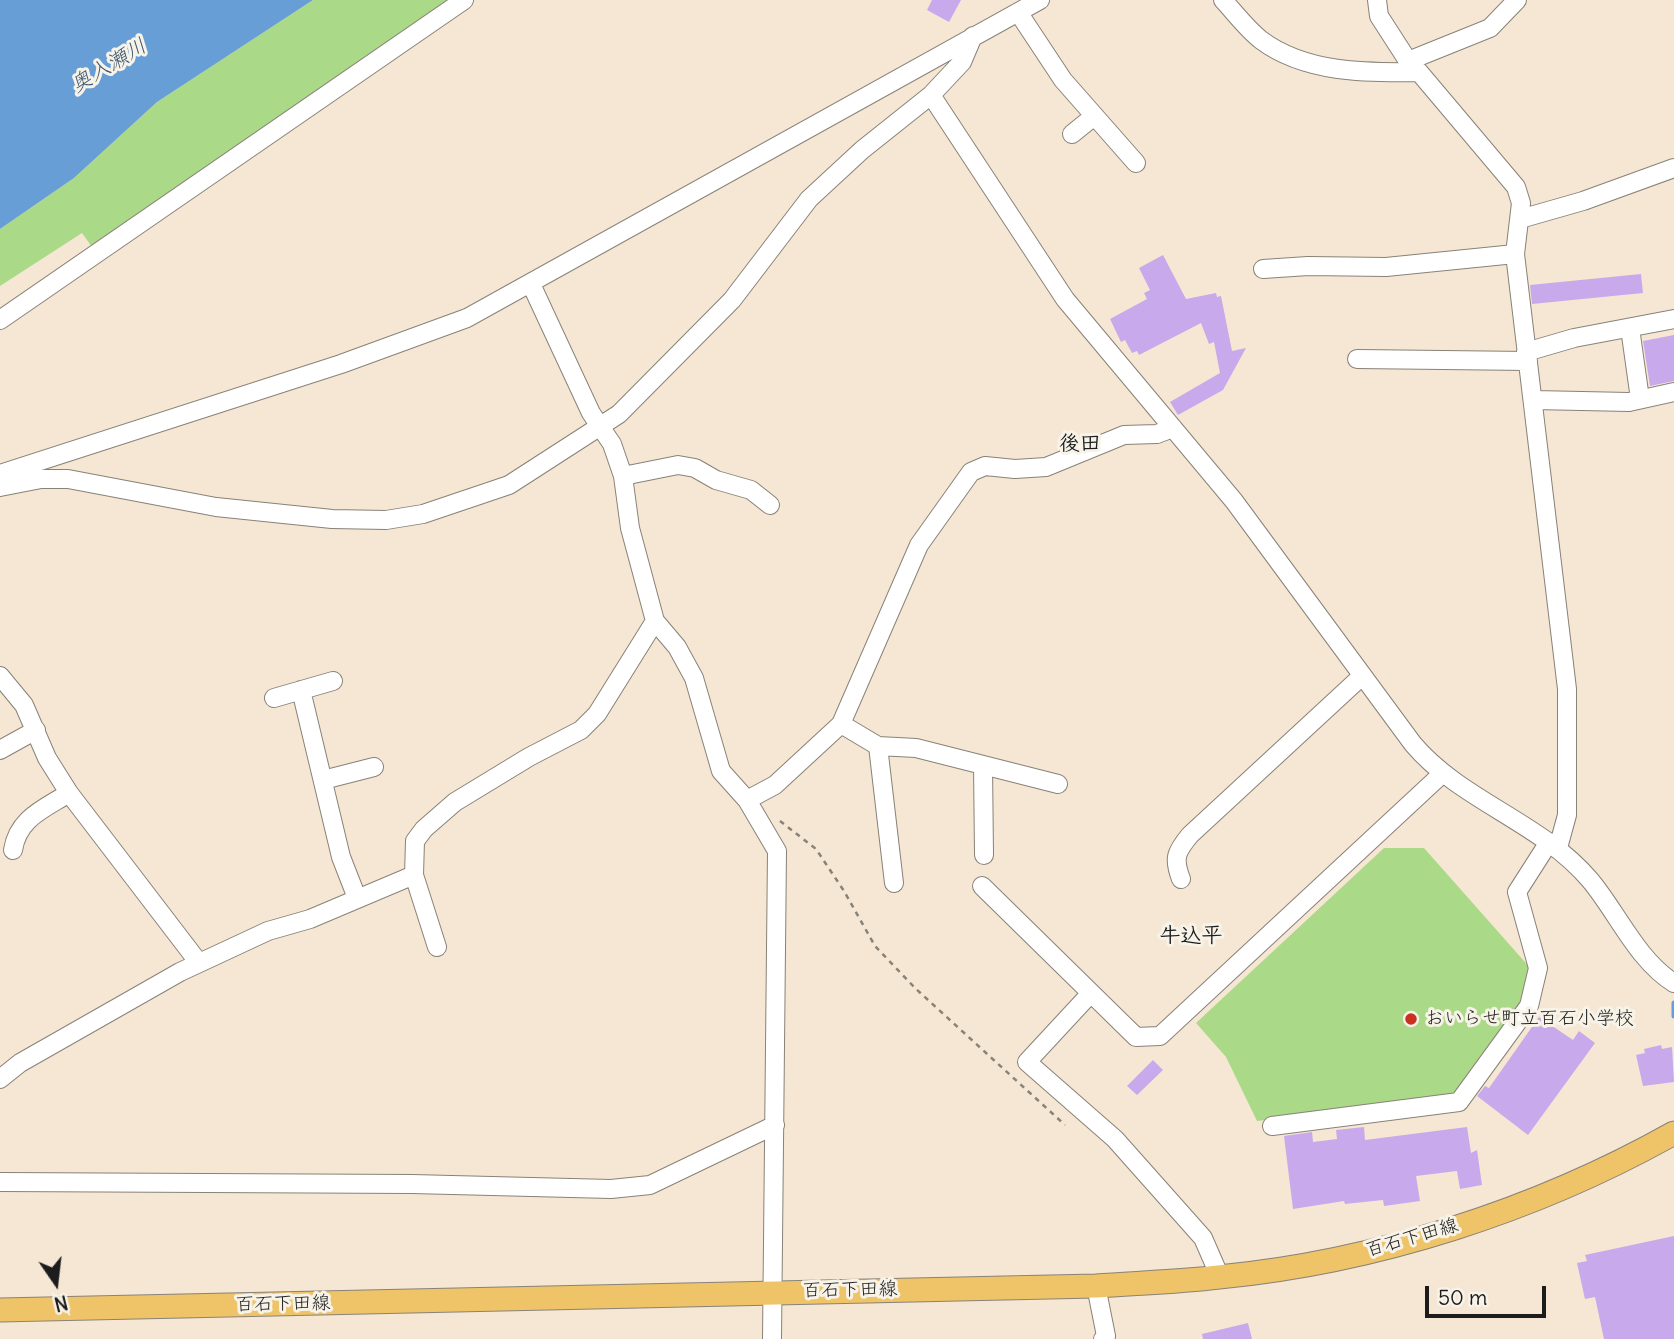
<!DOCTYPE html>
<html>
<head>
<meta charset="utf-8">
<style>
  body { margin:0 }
  #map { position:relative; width:1674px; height:1339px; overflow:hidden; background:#f5e7d3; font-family:Delius,sans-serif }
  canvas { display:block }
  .north { position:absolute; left:21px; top:1248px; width:70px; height:70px; -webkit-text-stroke:5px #f7f3e8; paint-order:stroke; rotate:166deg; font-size:19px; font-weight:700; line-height:28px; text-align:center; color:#1c1c1c }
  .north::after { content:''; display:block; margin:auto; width:24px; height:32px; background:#1c1c1c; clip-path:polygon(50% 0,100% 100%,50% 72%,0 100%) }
  .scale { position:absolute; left:1425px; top:1286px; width:121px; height:32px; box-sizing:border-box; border:4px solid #1c1c1c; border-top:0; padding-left:9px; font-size:21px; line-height:24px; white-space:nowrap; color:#1c1c1c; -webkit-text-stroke:5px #f7f3e8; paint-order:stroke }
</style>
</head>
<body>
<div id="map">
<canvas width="1674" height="1339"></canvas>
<div class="north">N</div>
<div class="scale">50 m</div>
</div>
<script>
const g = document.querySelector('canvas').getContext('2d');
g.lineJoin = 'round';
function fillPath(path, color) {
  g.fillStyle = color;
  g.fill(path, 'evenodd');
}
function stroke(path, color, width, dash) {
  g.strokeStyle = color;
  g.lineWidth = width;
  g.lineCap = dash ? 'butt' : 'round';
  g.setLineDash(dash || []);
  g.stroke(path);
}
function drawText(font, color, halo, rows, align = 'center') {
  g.font = font + ' Delius,"Klee One",sans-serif';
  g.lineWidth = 6;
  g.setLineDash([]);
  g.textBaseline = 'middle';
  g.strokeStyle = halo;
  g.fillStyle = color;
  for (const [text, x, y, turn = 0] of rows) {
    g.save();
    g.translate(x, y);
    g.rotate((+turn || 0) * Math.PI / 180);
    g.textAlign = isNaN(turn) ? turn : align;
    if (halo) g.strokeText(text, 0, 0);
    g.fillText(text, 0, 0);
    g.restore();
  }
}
fillPath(new Path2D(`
  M313,0H450L92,247L82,233L0,286V229L74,178L157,102Z
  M1384,848H1424L1532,970L1524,1000L1463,1088L1447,1099L1257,1121L1226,1057L1196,1023Z`), '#aada88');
fillPath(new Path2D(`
  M0,0H313L157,102L74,178L0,229Z`), '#679ed5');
stroke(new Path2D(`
  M1674,1003V1016`), '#679ed5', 5);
fillPath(new Path2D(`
  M932,0H961L949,22L927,10Z
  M1163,255L1186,299L1216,293L1217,297L1221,296L1232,351L1246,348L1223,390L1178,415L1170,402L1220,373L1214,342L1209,344L1201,323L1139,355L1137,351L1132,353L1125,340L1121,342L1110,319L1147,299L1144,293L1150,290L1139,268Z
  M1641,274L1643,293L1532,304L1530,285Z
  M1674,335V381L1650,386L1643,341Z
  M1539,1017L1573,1040L1579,1031L1595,1043L1528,1135L1477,1096L1485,1086L1489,1088Z
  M1661,1045L1662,1049L1672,1047L1674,1082L1643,1086L1636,1055L1645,1053L1644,1049Z
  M1153,1060L1163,1070L1137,1095L1127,1086Z
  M1364,1127L1365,1140L1467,1127L1471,1153L1477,1150L1482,1185L1460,1189L1457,1171L1416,1176L1420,1201L1384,1206L1383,1200L1345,1204L1344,1201L1293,1209L1284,1136L1312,1132L1313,1142L1337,1139L1336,1130Z
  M1674,1236V1339H1604L1595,1297L1585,1299L1577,1263L1587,1261L1585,1255Z
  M1248,1323L1252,1339H1203L1202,1334Z`), '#c8a9eb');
const minor = new Path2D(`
  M1223,0C1235,13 1247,29 1261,40C1305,73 1366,73 1419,72L1516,187L1521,203L1515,254L1567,689V815L1558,848
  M1377,0L1379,16L1408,61
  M1018,12L1063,80L1136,163
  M1409,72L1408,61L1490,28L1517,0
  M931,95L1065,299L1234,501L1413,744C1461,801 1541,822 1590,880C1617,912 1637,960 1674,983
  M1072,134L1093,117
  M1520,219L1583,201L1674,168
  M1263,269L1308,266L1386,267L1515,254
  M531,284L591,413L612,444L623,476L630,528L655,621L677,647L694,678L721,771L747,800L777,851L772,1339
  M0,320L464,0
  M1630,328L1640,399
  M1526,352L1574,338L1674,319
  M1357,359L1528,361
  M1534,400L1629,402L1674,392
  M0,474L341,364L467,318L1040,0
  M623,476L678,465L695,468L716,480L751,490L770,505
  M0,487L41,479H68L216,507L332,519L386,520L423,514L509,485L619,414L732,300L809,199L862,150L931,95L962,62L973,36
  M0,676L24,705L47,758L69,793L199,963
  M301,690L341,857L357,898
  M274,698L333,681
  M841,724L878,746L916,748L1058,784
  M878,746L894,883
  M0,750L36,730
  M983,765L984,855
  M323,780L374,767
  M747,800L775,785L841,724L919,545L971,472L985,466L1015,469L1046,467L1124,435L1157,434L1173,428
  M13,850C18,818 44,809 69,793
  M414,875L437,947
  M1181,879C1173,858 1176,852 1190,835L1362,676
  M982,886L1136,1037L1160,1036L1443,773
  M1091,993L1027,1062L1115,1139L1203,1238L1220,1277
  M0,1079L20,1063L180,972L268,931L310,919L414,875L415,841L424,829L455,802L529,757L581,730L597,714L655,621
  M1272,1126L1459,1102L1529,1006L1538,968L1517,892L1549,842
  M0,1182L412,1184L611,1189L650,1185L775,1125
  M1096,1286L1106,1336L1103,1339`);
const major = new Path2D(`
  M0,1310L1096,1286C1137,1283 1178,1282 1219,1277C1376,1262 1537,1210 1674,1133`);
stroke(minor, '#888278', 20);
stroke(major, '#888278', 25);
stroke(new Path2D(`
  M780,821L816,849L844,891L875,946L916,989L1065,1125`), '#888278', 2.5, [5, 5]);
stroke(minor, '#fff', 18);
stroke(major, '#efc469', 23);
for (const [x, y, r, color] of [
  [1411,1019,7,"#c8321e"]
]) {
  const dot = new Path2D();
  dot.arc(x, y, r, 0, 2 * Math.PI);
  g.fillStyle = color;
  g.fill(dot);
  stroke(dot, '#f7f3e8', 2.5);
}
drawText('19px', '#1c1c1c', '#f7f3e8', [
  ["おいらせ町立百石小学校",1425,1019]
], 'left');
drawText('19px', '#1c1c1c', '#f7f3e8', [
  ["百石下田線",1412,1238,-16],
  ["百石下田線",850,1290,-1],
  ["百石下田線",283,1304,-1]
]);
drawText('italic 21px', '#3e566f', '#f7f3e8', [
  ["奥入瀬川",109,66,-31]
]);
drawText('bold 21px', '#1c1c1c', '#f7f3e8', [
  ["後田",1080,444],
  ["牛込平",1191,936]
]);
</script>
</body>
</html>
